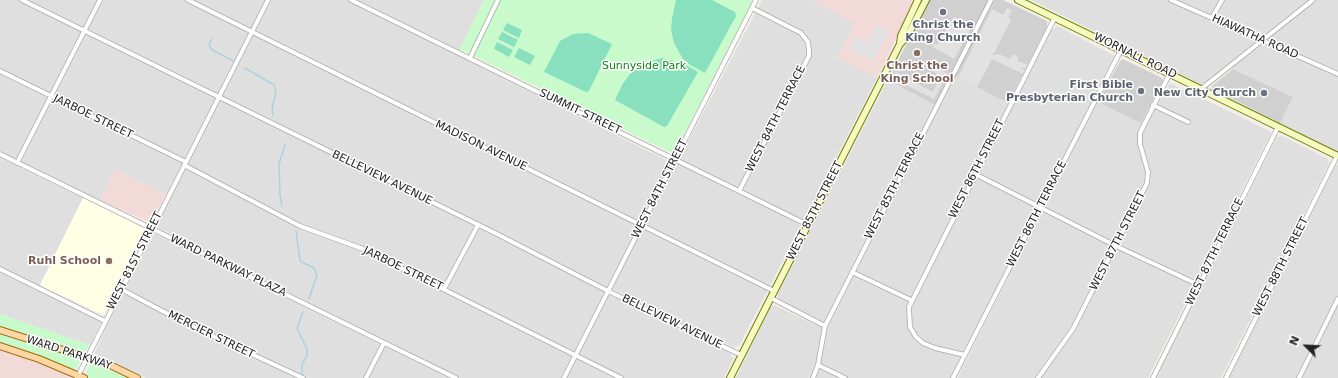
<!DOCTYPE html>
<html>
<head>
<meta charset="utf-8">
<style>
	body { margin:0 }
	#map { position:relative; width:1338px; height:378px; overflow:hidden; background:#f2efe9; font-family:"DejaVu Sans",sans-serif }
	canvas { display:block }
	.north { position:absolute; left:1286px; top:326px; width:40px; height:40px; -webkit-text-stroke:3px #fff; paint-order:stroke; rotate:294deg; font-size:11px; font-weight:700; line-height:16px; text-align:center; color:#222 }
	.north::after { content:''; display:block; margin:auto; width:14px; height:18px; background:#222; clip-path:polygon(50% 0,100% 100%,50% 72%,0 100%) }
</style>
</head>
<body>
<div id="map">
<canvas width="1338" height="378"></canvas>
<div class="north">N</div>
</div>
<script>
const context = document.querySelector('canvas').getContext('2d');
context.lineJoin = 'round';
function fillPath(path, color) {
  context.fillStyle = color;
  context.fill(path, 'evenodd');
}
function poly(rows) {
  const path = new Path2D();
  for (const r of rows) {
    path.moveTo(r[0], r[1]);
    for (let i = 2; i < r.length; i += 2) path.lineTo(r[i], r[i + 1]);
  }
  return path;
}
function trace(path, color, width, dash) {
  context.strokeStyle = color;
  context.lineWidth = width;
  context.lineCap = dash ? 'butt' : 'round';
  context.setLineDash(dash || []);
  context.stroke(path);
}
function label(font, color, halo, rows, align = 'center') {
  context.font = font + ' "DejaVu Sans",sans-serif';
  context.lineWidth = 3;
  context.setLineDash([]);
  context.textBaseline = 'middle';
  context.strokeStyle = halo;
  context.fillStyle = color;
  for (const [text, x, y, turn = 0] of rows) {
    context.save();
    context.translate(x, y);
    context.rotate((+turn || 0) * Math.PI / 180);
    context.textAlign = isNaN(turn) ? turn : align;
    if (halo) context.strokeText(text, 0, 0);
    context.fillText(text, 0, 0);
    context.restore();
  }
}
fillPath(poly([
	[0,0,266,0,166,195,115,169,100,200,0,151],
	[271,0,484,0,457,55,676,165,762,0,811,0,855,23,838,58,877,78,739,346,733,347,608,287,561,378,461,378,157,227,157,224],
	[1031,0,1338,0,1338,151,1280,123,1293,97,1227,66,1204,84,1199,83],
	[1057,26,1115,56,1092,99,1146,125,1170,83,1270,131,1271,133,1148,378,957,378,1009,276,1004,274,950,378,736,378,770,308,774,305,818,326,827,327,822,321,781,301,777,296,779,291,888,80,939,106,955,76,1013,105,1051,30],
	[1282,136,1328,159,1329,164,1221,378,1155,378,1277,137],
	[0,157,83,198,38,290,100,321,101,323,90,345,0,314],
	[1336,165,1338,165,1338,378,1229,378],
	[154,234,156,234,450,378,146,378,98,357,95,355,95,352,107,325],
	[609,295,730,353,733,359,724,378,566,378]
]), '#e0dfdf');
fillPath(poly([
	[811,0,915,0,877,78,838,58,855,23],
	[115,169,166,195,151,223,100,200],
	[0,349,67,374,71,378,0,378]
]), '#f2dad9');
fillPath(poly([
	[83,198,147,230,104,315,40,285]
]), '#ffffe5');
fillPath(poly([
	[929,0,1003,0,1047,21,1047,27,1008,103,955,76,939,107,888,80],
	[1123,59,1162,78,1163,81,1141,123,1098,102,1120,61],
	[1233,69,1293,97,1280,123,1212,89,1212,86]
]), '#d0d0d0');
fillPath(poly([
	[484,0,753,0,674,154,460,49],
	[0,314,90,345,85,352,83,353,0,327],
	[0,334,76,357,80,361,77,368,71,369,0,342],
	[93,363,115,371,131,378,90,378,86,373,89,366]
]), '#c8facc');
fillPath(poly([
	[676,0,712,0,735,12,736,16,705,73,690,65,683,59,674,43,671,30,672,19],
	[507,23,522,30,519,38,503,30],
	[502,32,518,40,514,47,498,39],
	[588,33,612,44,589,91,586,92,544,72,560,41,573,34],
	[497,42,513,50,509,57,494,49],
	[519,48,535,56,530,65,514,57],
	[662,58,686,65,698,72,667,126,664,127,615,100,622,85,630,74,641,64]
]), '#88e0be');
fillPath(poly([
	[1007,8,1012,10,1008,17,1011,20,994,53,991,53,994,55,999,54,1010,59,1013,54,1017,56,1018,61,1028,65,1027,67,1020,68,1025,70,1023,74,992,59,977,87,958,77,992,9,1003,15],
	[954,17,972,26,954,59,931,46,933,43,937,45],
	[876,25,888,31,874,61,849,48,855,36,868,42],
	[935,67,947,73,934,99,892,78,896,72,933,92,940,77,933,71]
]), '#e2e2e2');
trace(poly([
	[212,38,209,45,211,49,233,61],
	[245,68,274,85,276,93,272,108,273,115],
	[282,206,280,195,279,164,285,145],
	[296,231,300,261,314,268,317,275,309,299],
	[302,374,302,364,307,356,307,349,297,328,303,312]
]), '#aad3df', 1.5);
const minor = poly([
	[22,0,495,233,608,291,741,355],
	[188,0,774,291],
	[351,0,808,225],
	[1171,0,1338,74],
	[1212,18,1222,0],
	[470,58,498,0],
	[0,71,186,162],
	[1201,89,1313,0],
	[1153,105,1188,122],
	[0,154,456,378],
	[17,163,100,0],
	[184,165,300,226,363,249,621,378],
	[975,174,1116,246,1199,285],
	[739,191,809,56,809,51,808,42,801,33,752,8],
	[0,269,105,321],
	[852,272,911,300],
	[121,289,183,322,303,378],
	[444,289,478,225],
	[771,298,825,326],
	[965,355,935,348,923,343,916,337,910,327,909,307,1055,17],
	[818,365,845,378],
	[77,378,268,0],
	[366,378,384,343],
	[564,378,756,0],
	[813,378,818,365,825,326,991,0],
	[953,378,1121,50],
	[1038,378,1073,329,1147,183,1148,172,1140,144,1140,133,1170,73],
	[1153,378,1278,127],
	[1226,378,1337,156],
	[1299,378,1338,299]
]);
const secondary = poly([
	[1018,0,1338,156],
	[900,44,907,37,926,0],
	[730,378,900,44,901,36,918,0]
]);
const primary = poly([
	[0,330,108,364,137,378],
	[0,346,39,359,84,378]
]);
trace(minor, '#a9a9a9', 5.5);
trace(secondary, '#707d05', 8);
trace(primary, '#a06b00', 8);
trace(minor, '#fff', 4);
trace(secondary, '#f7fabf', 6);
trace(primary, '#fcd6a4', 6);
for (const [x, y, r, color] of [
	[943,12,4,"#6b7280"],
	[917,53,4,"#8d6e63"],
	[1141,91,4,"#6b7280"],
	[1264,93,4,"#6b7280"],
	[109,261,4,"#8d6e63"]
]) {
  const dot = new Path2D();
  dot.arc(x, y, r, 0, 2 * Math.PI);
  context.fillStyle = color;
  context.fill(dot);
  trace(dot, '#fff', 1.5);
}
label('bold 11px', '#5b616d', '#fff', [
	["Christ the",943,25,"center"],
	["King Church",943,38,"center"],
	["First Bible",1133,85],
	["Presbyterian Church",1133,98],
	["New City Church",1256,93]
], 'right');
label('11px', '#222', '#fff', [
	["HIAWATHA ROAD",1255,37,24],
	["WORNALL ROAD",1135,56,26],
	["SUMMIT STREET",580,112,26],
	["JARBOE STREET",93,117,26],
	["WEST 84TH TERRACE",776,119,-63],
	["MADISON AVENUE",481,146,26],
	["WEST 86TH STREET",977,169,-63],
	["BELLEVIEW AVENUE",382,178,26],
	["WEST 85TH TERRACE",895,186,-63],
	["WEST 84TH STREET",660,189,-63],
	["WEST 85TH STREET",815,211,-63],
	["WEST 86TH TERRACE",1037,214,-63],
	["WEST 87TH STREET",1118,241,-63],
	["WEST 87TH TERRACE",1215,252,-64],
	["WEST 81ST STREET",135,261,-63],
	["WARD PARKWAY PLAZA",228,266,26],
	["WEST 88TH STREET",1281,267,-63],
	["JARBOE STREET",403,269,26],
	["BELLEVIEW AVENUE",672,322,26],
	["MERCIER STREET",211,335,26],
	["WARD PARKWAY",69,353,18]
]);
label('11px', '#0c8416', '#fff', [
	["Sunnyside Park",644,66]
]);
label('bold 11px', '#785e54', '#fff', [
	["Christ the",917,66],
	["King School",917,79],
	["Ruhl School",101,261,"right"]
]);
</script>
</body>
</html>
